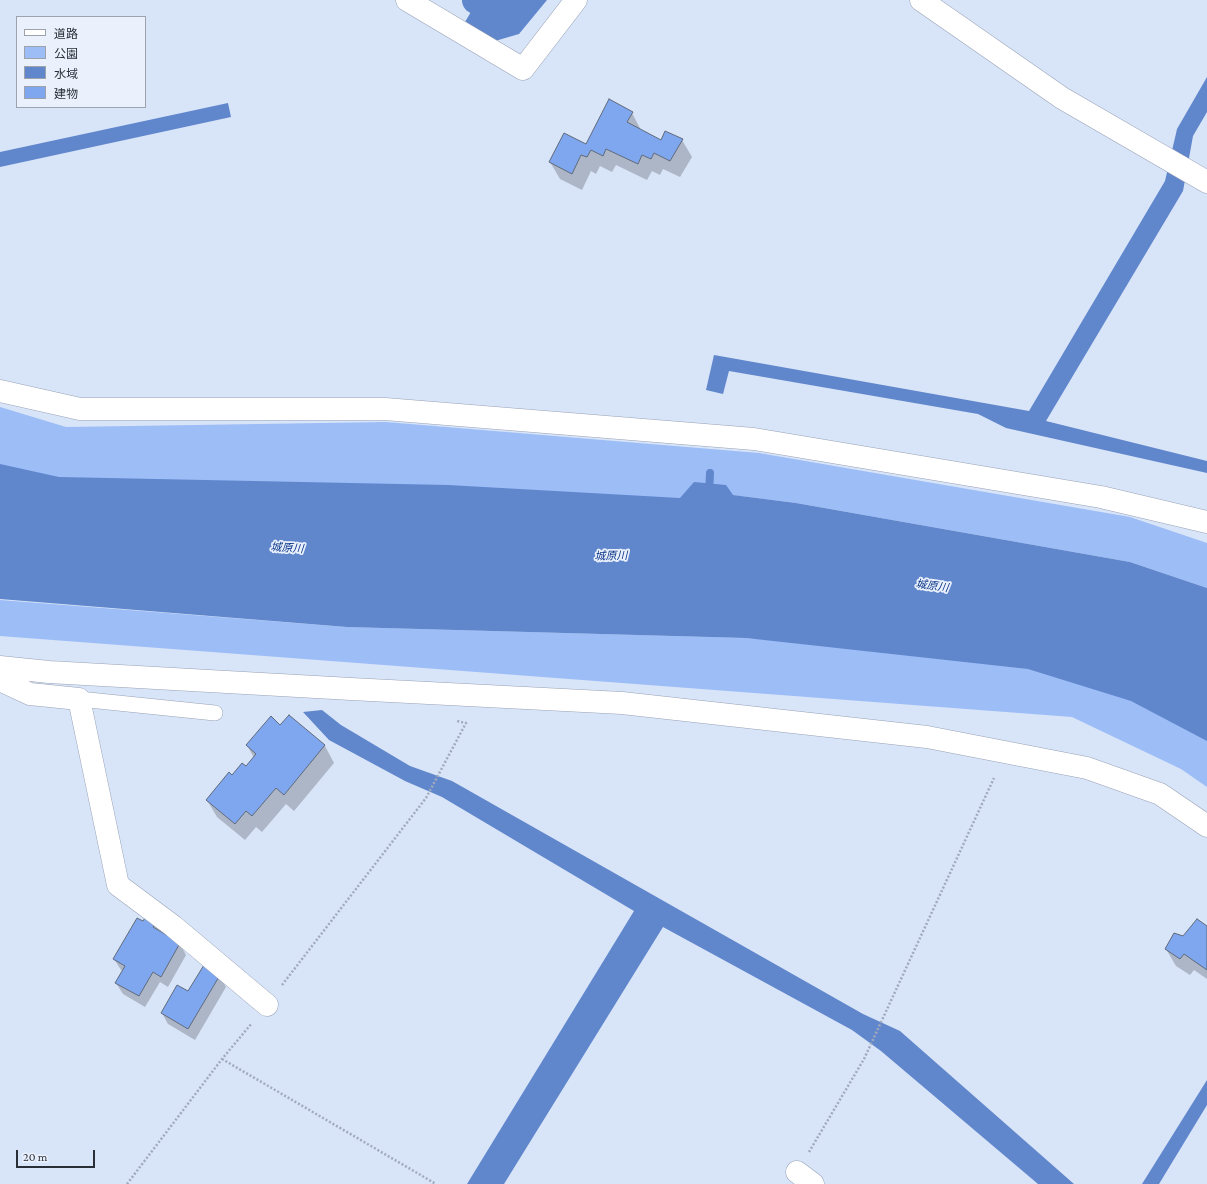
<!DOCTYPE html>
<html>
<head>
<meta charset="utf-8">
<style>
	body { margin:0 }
	#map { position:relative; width:1207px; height:1184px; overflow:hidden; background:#d8e4f8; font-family:"Crimson Pro","Noto Sans JP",serif }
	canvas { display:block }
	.legend { position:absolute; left:16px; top:16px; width:130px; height:92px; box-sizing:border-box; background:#eaf1fd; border:1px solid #9da3ad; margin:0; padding:5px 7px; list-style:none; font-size:12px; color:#2a2e36 }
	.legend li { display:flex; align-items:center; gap:8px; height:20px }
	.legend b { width:20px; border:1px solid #9da3ad }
	.scale { position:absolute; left:16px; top:1150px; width:79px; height:18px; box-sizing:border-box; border:2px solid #2a2e36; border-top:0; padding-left:5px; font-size:12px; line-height:14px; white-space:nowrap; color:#2a2e36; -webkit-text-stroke:3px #eaf1fd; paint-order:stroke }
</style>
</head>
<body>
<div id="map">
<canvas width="1207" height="1184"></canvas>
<ul class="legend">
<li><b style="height:5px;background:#fff"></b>道路</li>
<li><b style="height:11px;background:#9dbdf7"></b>公園</li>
<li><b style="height:11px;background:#6086cc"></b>水域</li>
<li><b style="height:11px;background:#7fa7ef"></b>建物</li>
</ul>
<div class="scale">20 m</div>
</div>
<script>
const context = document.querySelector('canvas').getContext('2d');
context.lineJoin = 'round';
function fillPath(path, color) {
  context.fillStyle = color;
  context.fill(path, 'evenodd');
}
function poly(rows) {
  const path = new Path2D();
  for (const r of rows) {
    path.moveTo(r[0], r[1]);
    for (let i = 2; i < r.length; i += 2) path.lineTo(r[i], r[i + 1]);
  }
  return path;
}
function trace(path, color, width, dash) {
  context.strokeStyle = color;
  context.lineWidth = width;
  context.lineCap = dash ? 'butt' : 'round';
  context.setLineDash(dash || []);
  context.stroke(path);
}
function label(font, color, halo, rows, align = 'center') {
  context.font = font + ' "Crimson Pro","Noto Sans JP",serif';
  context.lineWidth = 3.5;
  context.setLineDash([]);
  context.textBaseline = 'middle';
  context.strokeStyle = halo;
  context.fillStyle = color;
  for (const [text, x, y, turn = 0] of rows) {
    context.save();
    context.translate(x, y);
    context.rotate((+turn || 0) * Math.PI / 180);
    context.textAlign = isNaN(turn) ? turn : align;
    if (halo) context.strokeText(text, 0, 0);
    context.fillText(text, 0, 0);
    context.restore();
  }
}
fillPath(poly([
	[0,407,66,427,386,422,759,453,1130,517,1207,543,1207,588,1130,562,796,503,732,495,680,498,0,492],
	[0,600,347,627,746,638,1036,659,1207,715,1207,787,1181,769,1072,717,0,636]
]), '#9dbdf7');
fillPath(poly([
	[478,0,547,0,519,34,495,41,465,22],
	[1207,77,1207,112,1193,136,1183,191,1046,421,1207,461,1207,473,1006,428,978,414,729,371,723,394,706,390,714,355,1029,411,1165,181,1177,129],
	[228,103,231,117,0,167,0,152],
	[0,464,59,477,448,485,680,498,694,482,726,485,733,495,796,503,1130,562,1207,588,1207,741,1131,701,1028,669,746,638,347,627,0,599],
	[322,710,341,725,410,766,452,781,863,1014,900,1031,1074,1184,1038,1184,881,1051,852,1030,663,927,504,1184,467,1184,634,911,442,797,405,781,329,740,303,712],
	[1207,1080,1207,1105,1159,1184,1142,1184]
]), '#6086cc');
fillPath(poly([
	[632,113,641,130,661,141,682,140,692,157,680,177,663,169,660,175,652,171,647,180,616,165,612,172,600,166,596,174,591,171,582,190,560,179,550,162,587,145],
	[289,716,325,746,334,763,294,811,286,804,262,832,256,827,245,840,217,817,207,800,233,776,246,768,254,758,247,745,280,726],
	[156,922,162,934,180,944,186,955,168,987,160,982,145,1007,123,994,116,983,123,971,121,970,114,959,143,923],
	[1207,927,1207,979,1194,970,1190,975,1176,966,1166,949,1183,938],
	[220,976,226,987,195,1040,168,1024,162,1013,189,993]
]), '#0003');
trace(poly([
	[709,494,710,473]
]), '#6086cc', 8);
trace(poly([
	[476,0,501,15,514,0]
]), '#6086cc', 28);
const building = poly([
	[609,99,633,112,627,122,661,140,665,131,683,139,670,161,654,153,651,159,642,155,638,164,606,149,603,156,591,150,587,157,581,155,572,174,549,162,564,133,586,144,609,99],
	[289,715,325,745,284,795,276,788,252,816,246,811,235,824,206,800,229,772,232,775,242,763,246,766,256,754,246,745,271,716,280,725,289,715],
	[146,916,156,922,153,927,180,943,161,977,153,972,139,996,115,983,125,966,113,959,137,918,143,921,146,916],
	[1197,919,1207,926,1207,970,1184,954,1180,959,1165,949,1174,933,1183,936,1197,919],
	[204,965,220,975,188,1029,161,1013,177,985,188,991,204,965]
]);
fillPath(building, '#7fa7ef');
trace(building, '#5f697a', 1);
const service = poly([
	[79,699,215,713]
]);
const minor = poly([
	[407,0,523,69,576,0],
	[0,391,80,409,385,409,754,439,1101,497,1207,522],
	[0,667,49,672,351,689,622,703,927,737,1087,768,1160,794,1207,826],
	[0,680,30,694,79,699,118,885,173,926,267,1005],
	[797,1172,813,1184]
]);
const tertiary = poly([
	[921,0,1062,98,1207,182]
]);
trace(service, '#98a2b5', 16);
trace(minor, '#98a2b5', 23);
trace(tertiary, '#98a2b5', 23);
trace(poly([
	[282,985,426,798,466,723,457,721],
	[222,1059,436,1184],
	[809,1152,864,1059,994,778],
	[127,1184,222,1059,252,1023]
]), '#a1aabb', 2.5, [2, 2]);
trace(service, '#fff', 15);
trace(minor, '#fff', 22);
trace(tertiary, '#fff', 22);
label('italic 11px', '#0c3789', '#eaf1fd', [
	["城原川",287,548,4],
	["城原川",611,556,-1],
	["城原川",932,586,8]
]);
</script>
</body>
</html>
